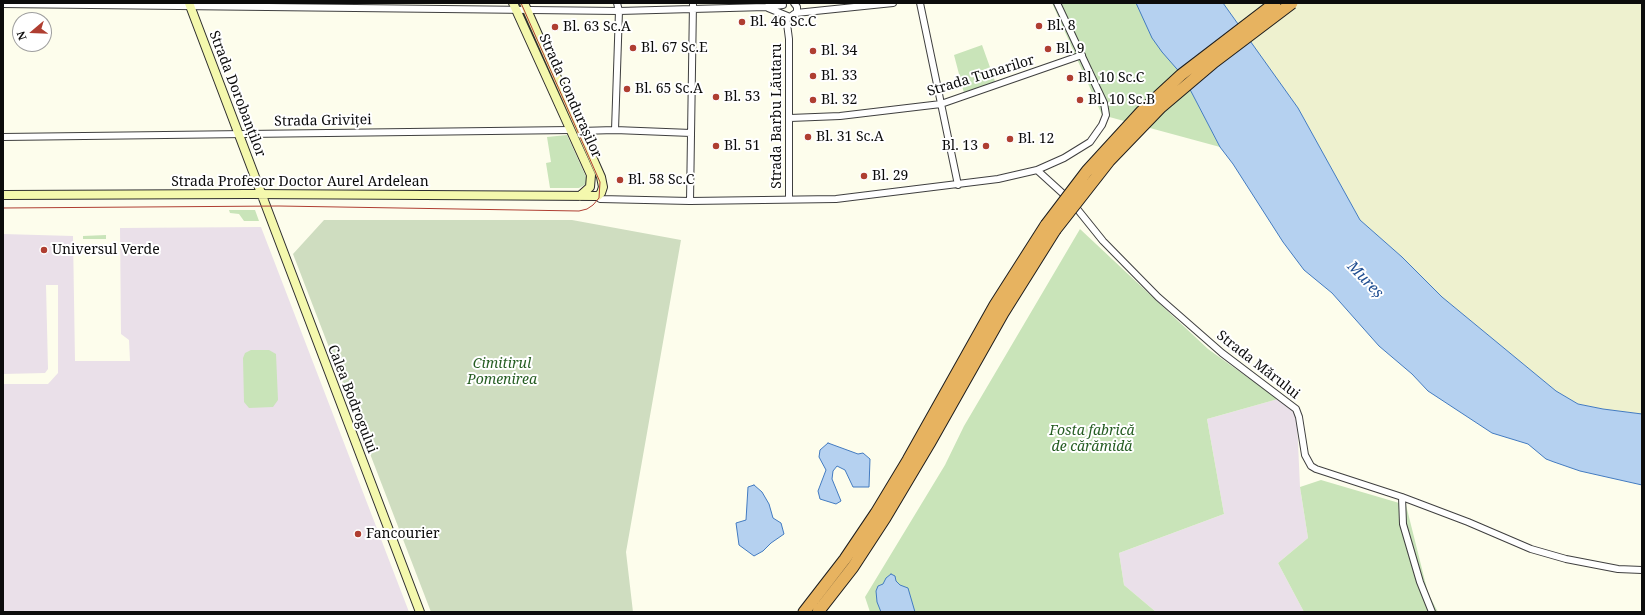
<!DOCTYPE html>
<html>
<head>
<meta charset="utf-8">
<style>
	body { margin:0 }
	#map { position:relative; width:1645px; height:615px; overflow:hidden; background:#fdfdec; font-family:"Noto Serif",serif }
	canvas { display:block }
	.frame { position:absolute; inset:0; border:4px solid #0c0c0c; pointer-events:none }
	.north { position:absolute; left:12px; top:12px; width:40px; height:40px; box-sizing:border-box; background:#fff; border:1px solid #9e9e9e; border-radius:50%; rotate:251deg; font-size:11px; font-weight:700; line-height:16px; text-align:center; color:#0c0c0c }
	.north::after { content:''; display:block; margin:auto; width:14px; height:18px; background:#af3e31; clip-path:polygon(50% 0,100% 100%,50% 72%,0 100%) }
</style>
</head>
<body>
<div id="map">
<canvas width="1645" height="615"></canvas>
<div class="frame"></div>
<div class="north">N</div>
</div>
<script>
const context = document.querySelector('canvas').getContext('2d');
context.lineJoin = 'round';
function fillPath(path, color) {
  context.fillStyle = color;
  context.fill(path, 'evenodd');
}
function poly(rows) {
  const path = new Path2D();
  for (const r of rows) {
    path.moveTo(r[0], r[1]);
    for (let i = 2; i < r.length; i += 2) path.lineTo(r[i], r[i + 1]);
  }
  return path;
}
function trace(path, color, width, dash) {
  context.strokeStyle = color;
  context.lineWidth = width;
  context.lineCap = dash ? 'butt' : 'round';
  context.setLineDash(dash || []);
  context.stroke(path);
}
function label(font, color, halo, rows, align = 'center') {
  context.font = font + ' "Noto Serif",serif';
  context.lineWidth = 4;
  context.setLineDash([]);
  context.textBaseline = 'middle';
  context.strokeStyle = halo;
  context.fillStyle = color;
  for (const [text, x, y, turn = 0] of rows) {
    context.save();
    context.translate(x, y);
    context.rotate((+turn || 0) * Math.PI / 180);
    context.textAlign = isNaN(turn) ? turn : align;
    if (halo) context.strokeText(text, 0, 0);
    context.fillText(text, 0, 0);
    context.restore();
  }
}
fillPath(poly([
	[261,227,409,612,3,612,3,384,48,384,58,373,58,285,46,285,48,369,45,373,3,374,3,234,73,236,75,361,130,361,129,340,121,334,120,228],
	[1278,399,1293,410,1297,420,1300,487,1308,538,1278,563,1304,612,1156,612,1124,585,1119,553,1224,514,1207,419]
]), '#eae0e9');
fillPath(poly([
	[1223,3,1642,3,1642,414,1603,409,1578,404,1556,391,1442,297,1402,257,1360,220,1298,108]
]), '#eef1cf');
fillPath(poly([
	[1052,3,1136,3,1183,76,1220,147,1102,115],
	[982,45,996,84,964,93,954,55],
	[567,135,587,179,586,184,579,188,550,188,546,163,551,162,547,137],
	[229,210,255,210,259,221,244,221,239,214,230,213],
	[1080,229,1208,349,1278,399,1207,419,1224,514,1119,553,1124,585,1156,612,870,612,865,597,945,465,964,426],
	[106,235,106,239,83,239,83,236],
	[251,350,269,350,276,354,278,400,273,407,249,408,244,402,243,358,245,353],
	[1321,480,1406,505,1428,593,1438,612,1304,612,1278,563,1308,538,1300,487]
]), '#c9e4b9');
fillPath(poly([
	[324,220,572,220,681,240,626,552,633,612,431,612,293,254]
]), '#cfddc0');
const water = poly([
	[1136,3,1223,3,1298,108,1360,220,1402,257,1442,297,1556,391,1578,404,1603,409,1642,414,1642,485,1580,471,1554,462,1546,459,1528,444,1492,433,1428,391,1412,374,1379,346,1332,293,1304,270,1283,242,1233,164,1220,147,1183,76,1162,52,1152,38,1136,3],
	[828,443,858,454,863,453,870,459,869,487,853,487,845,470,837,466,833,471,832,479,841,501,836,504,820,499,818,491,826,470,819,457,820,450,828,443],
	[754,485,762,492,769,504,773,518,781,523,784,534,771,543,763,551,754,556,739,545,736,523,746,520,748,487,754,485],
	[891,574,895,576,896,581,900,585,908,588,915,612,881,612,877,602,876,591,878,586,883,584,886,578,891,574]
]);
fillPath(water, '#b5d1f0');
trace(water, '#437bc0', 1);
const minor = poly([
	[920,3,958,185],
	[3,4,619,11,766,7,783,5],
	[768,8,790,17,797,12,797,7,794,3],
	[796,13,893,3],
	[786,16,789,39,789,199],
	[790,118,840,116,941,104,1082,55],
	[615,130,619,11,617,3],
	[580,131,615,130,691,133],
	[3,137,571,130],
	[1037,170,1070,200,1103,241,1158,297,1222,353,1296,409,1299,417,1305,455,1311,466,1316,469,1402,497,1468,522,1531,549,1566,559,1618,569,1642,570],
	[597,196,600,199,690,201,836,199,998,179,1037,170,1064,158,1090,142,1102,125,1106,115,1104,103,1057,3],
	[690,201,693,3],
	[1402,497,1403,524,1420,582,1432,612]
]);
const secondary = poly([
	[189,3,420,612],
	[513,3,591,175,590,187,580,196],
	[3,195,250,194,598,196,601,193,603,187,601,177,524,3]
]);
const motorway = poly([
	[804,612,845,559,876,513,908,460,995,305,1046,225],
	[818,612,853,567,885,518,929,444,1003,313,1055,230]
]);
trace(minor, '#3f3f3f', 8);
trace(secondary, '#2e2e2e', 10);
trace(motorway, '#1d1d1d', 13);
trace(minor, '#fff', 6);
trace(secondary, '#f4f8ad', 8);
trace(motorway, '#e7b360', 11);
trace(poly([
	[3,208,279,206,579,211,587,209,593,205,599,198,600,182,521,3]
]), '#af3e31', 1);
const motorwayBridge = poly([
	[1046,225,1087,171,1142,111,1181,75,1275,3],
	[1055,230,1109,161,1161,107,1214,62,1292,3]
]);
trace(motorwayBridge, '#1d1d1d', 13, []);
trace(motorwayBridge, '#e7b360', 11);
for (const [x, y, r, color] of [
	[742,22,4,"#af3e31"],
	[1039,26,4,"#af3e31"],
	[555,27,4,"#af3e31"],
	[633,48,4,"#af3e31"],
	[1048,49,4,"#af3e31"],
	[813,51,4,"#af3e31"],
	[813,76,4,"#af3e31"],
	[1070,78,4,"#af3e31"],
	[627,89,4,"#af3e31"],
	[716,97,4,"#af3e31"],
	[813,100,4,"#af3e31"],
	[1080,100,4,"#af3e31"],
	[808,137,4,"#af3e31"],
	[1010,139,4,"#af3e31"],
	[716,146,4,"#af3e31"],
	[986,146,4,"#af3e31"],
	[864,176,4,"#af3e31"],
	[620,180,4,"#af3e31"],
	[44,250,4,"#af3e31"],
	[358,534,4,"#af3e31"]
]) {
  const dot = new Path2D();
  dot.arc(x, y, r, 0, 2 * Math.PI);
  context.fillStyle = color;
  context.fill(dot);
  trace(dot, '#fff', 1.5);
}
label('14px', '#0c0c0c', '#fff', [
	["Bl. 46 Sc.C",750,22],
	["Bl. 8",1047,26],
	["Bl. 63 Sc.A",563,27],
	["Bl. 67 Sc.E",641,48],
	["Bl. 9",1056,49],
	["Bl. 34",821,51],
	["Bl. 33",821,76],
	["Bl. 10 Sc.C",1078,78],
	["Bl. 65 Sc.A",635,89],
	["Bl. 53",724,97],
	["Bl. 32",821,100],
	["Bl. 10 Sc.B",1088,100],
	["Bl. 31 Sc.A",816,137],
	["Bl. 12",1018,139],
	["Bl. 51",724,146],
	["Bl. 13",978,146,"right"],
	["Bl. 29",872,176],
	["Bl. 58 Sc.C",628,180],
	["Universul Verde",52,250],
	["Fancourier",366,534]
], 'left');
label('14px', '#0c0c0c', '#fff', [
	["Strada Tunarilor",981,76,-17],
	["Strada Dorobanților",237,94,69],
	["Strada Condurașilor",570,96,66],
	["Strada Barbu Lăutaru",777,116,-90],
	["Strada Griviței",323,121,-1],
	["Strada Profesor Doctor Aurel Ardelean",300,182],
	["Strada Mărului",1258,365,38],
	["Calea Bodrogului",352,399,69]
]);
label('italic 14px', '#255d22', '#fff', [
	["Cimitirul",502,364],
	["Pomenirea",502,380],
	["Fosta fabrică",1092,431],
	["de cărămidă",1092,447]
]);
label('italic 15px', '#214f92', '#fff', [
	["Mureș",1365,280,46]
]);
</script>
</body>
</html>
